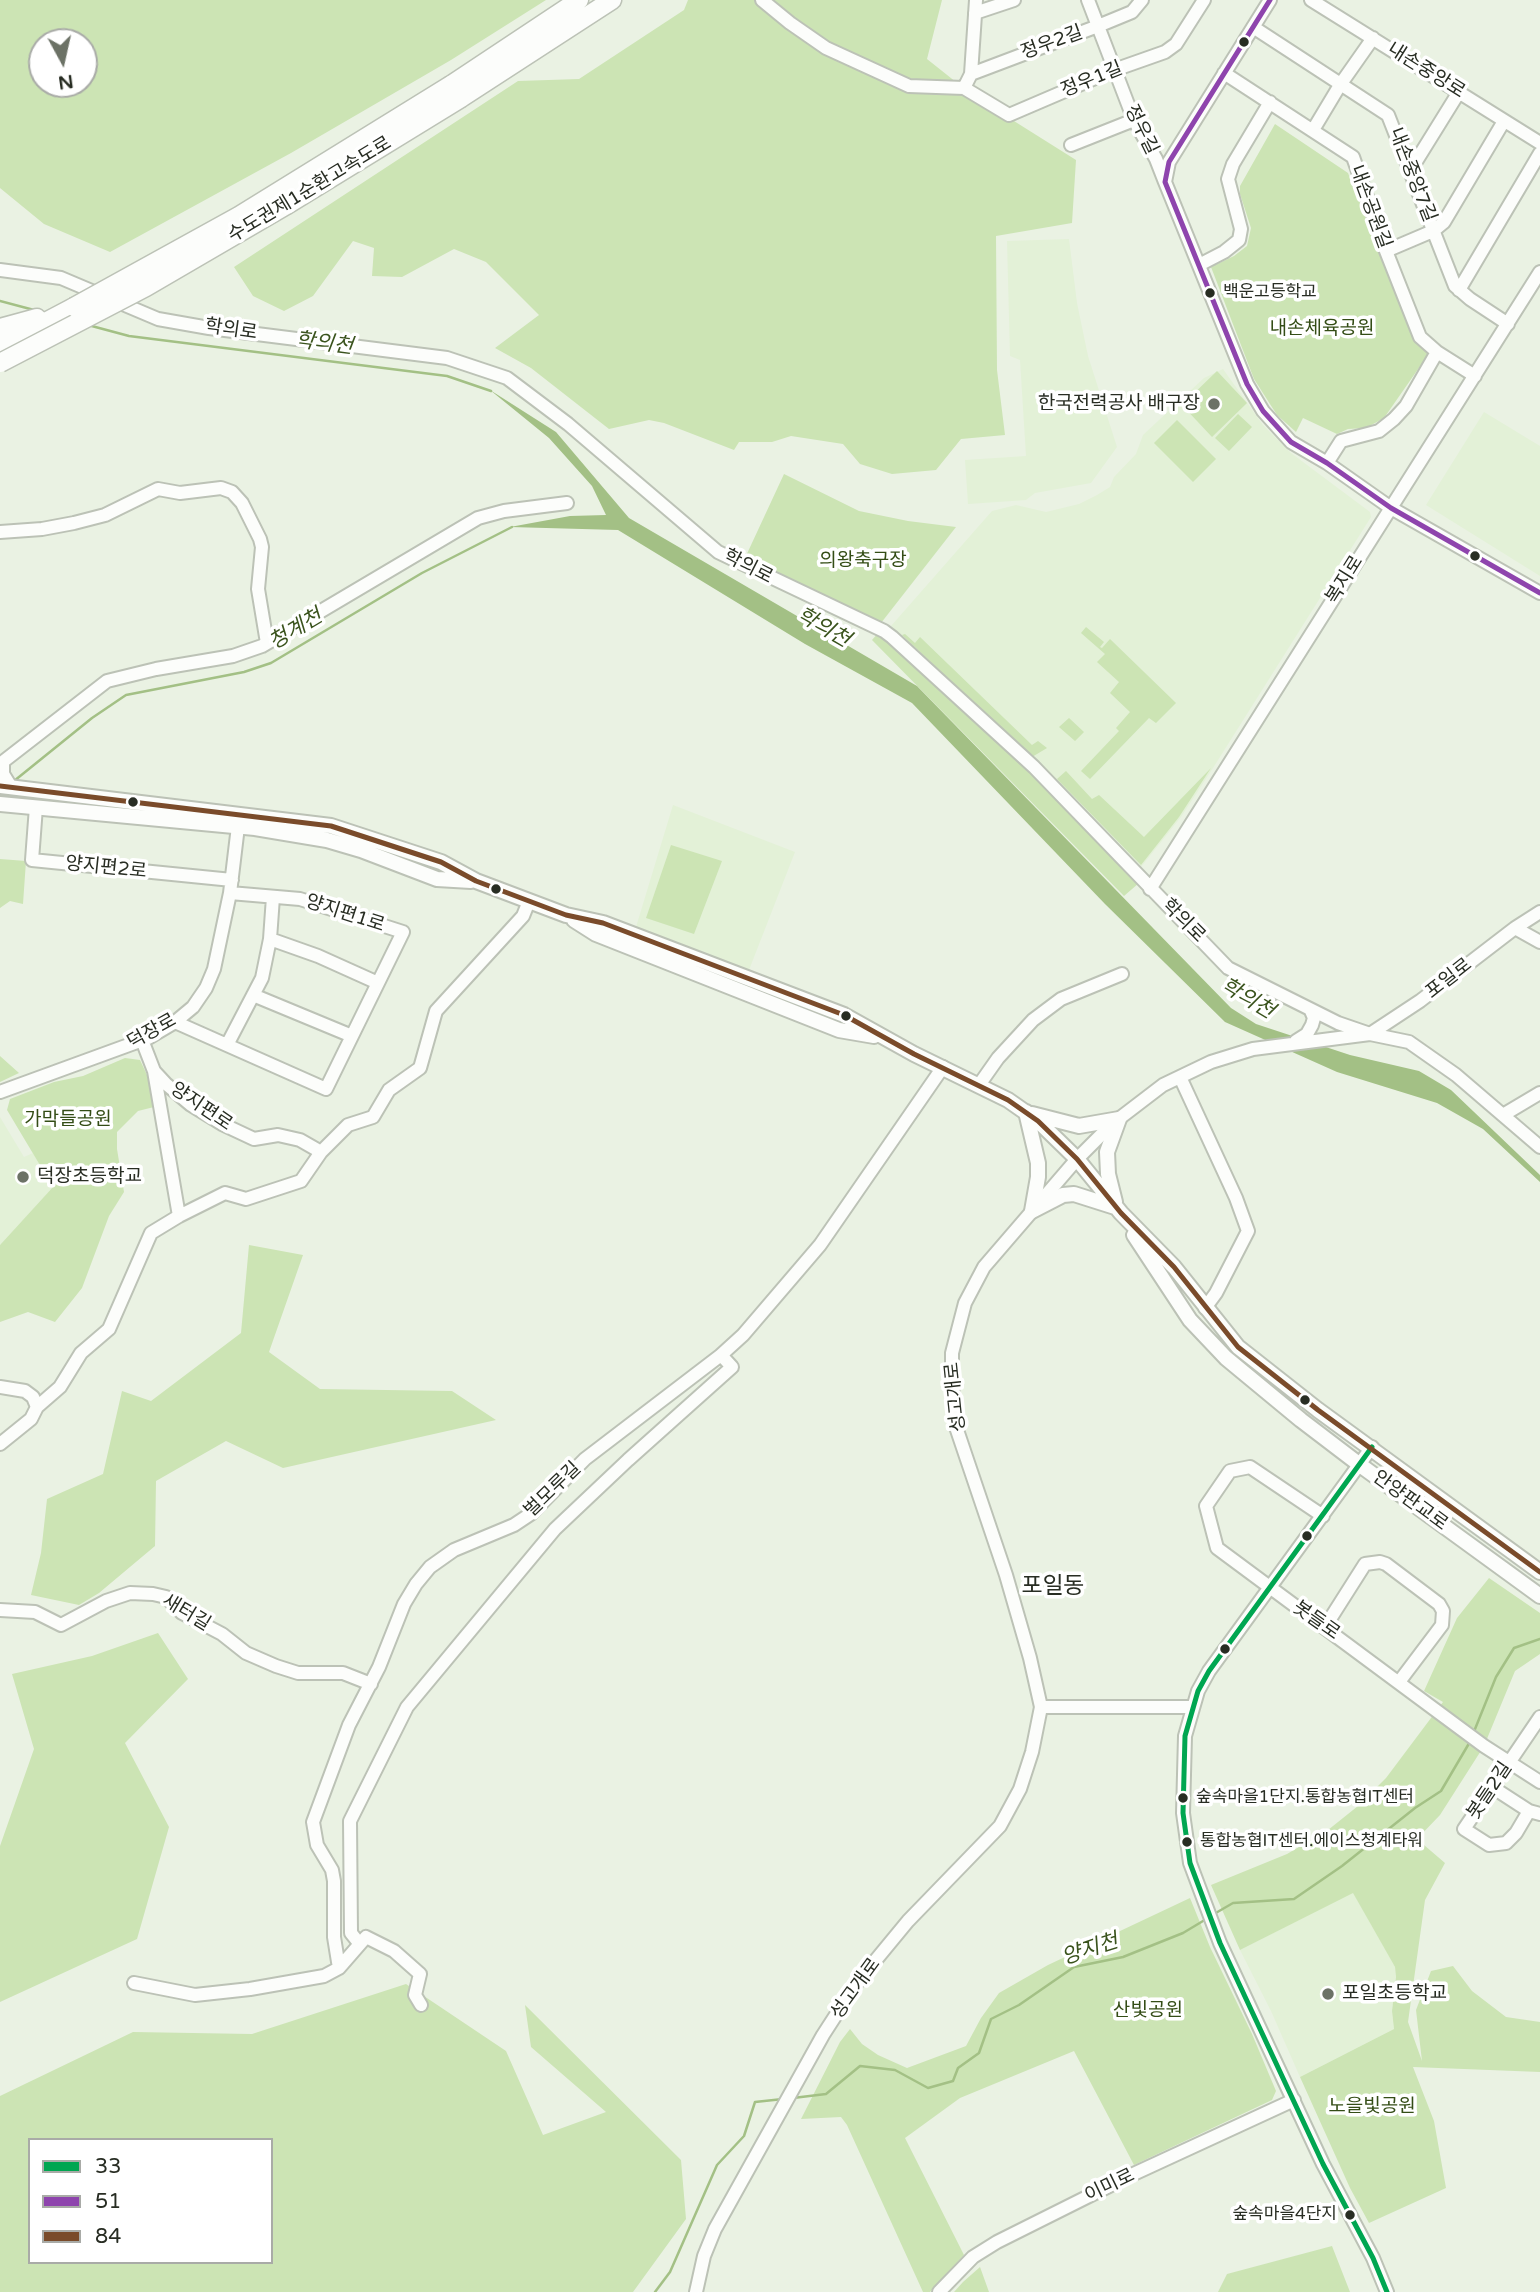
<!DOCTYPE html>
<html>
<head>
<meta charset="utf-8">
<style>
	body { margin:0 }
	#map { position:relative; width:1540px; height:2292px; overflow:hidden; background:#eaf2e3; font-family:"Varela Round",sans-serif }
	canvas { display:block }
	.legend { position:absolute; left:28px; top:2138px; width:245px; height:126px; box-sizing:border-box; background:#fff; border:2px solid #a9aba7; margin:0; padding:9px 12px; list-style:none; font-size:21px; color:#282d23 }
	.legend li { display:flex; align-items:center; gap:14px; height:35px }
	.legend b { width:35px; border:2px solid #a9aba7 }
	.north { position:absolute; left:28px; top:28px; width:70px; height:70px; box-sizing:border-box; background:#fff; border:2px solid #a9aba7; border-radius:50%; rotate:172deg; font-size:19px; font-weight:700; line-height:28px; text-align:center; color:#282d23 }
	.north::after { content:''; display:block; margin:auto; width:24px; height:32px; background:#6c7266; clip-path:polygon(50% 0,100% 100%,50% 72%,0 100%) }
</style>
</head>
<body>
<div id="map">
<canvas width="1540" height="2292"></canvas>
<ul class="legend">
<li><b style="height:9px;background:#00a651"></b>33</li>
<li><b style="height:9px;background:#8e44ad"></b>51</li>
<li><b style="height:9px;background:#7a4b2a"></b>84</li>
</ul>
<div class="north">N</div>
</div>
<script>
const context = document.querySelector('canvas').getContext('2d');
context.lineJoin = 'round';
function fillPath(path, color) {
  context.fillStyle = color;
  context.fill(path, 'evenodd');
}
function poly(rows) {
  const path = new Path2D();
  for (const r of rows) {
    path.moveTo(r[0], r[1]);
    for (let i = 2; i < r.length; i += 2) path.lineTo(r[i], r[i + 1]);
  }
  return path;
}
function trace(path, color, width, dash) {
  context.strokeStyle = color;
  context.lineWidth = width;
  context.lineCap = dash ? 'butt' : 'round';
  context.setLineDash(dash || []);
  context.stroke(path);
}
function label(font, color, halo, rows, align = 'center') {
  context.font = font + ' "Varela Round","Noto Sans KR",sans-serif';
  context.lineWidth = 7;
  context.setLineDash([]);
  context.textBaseline = 'middle';
  context.strokeStyle = halo;
  context.fillStyle = color;
  for (const [text, x, y, turn = 0] of rows) {
    context.save();
    context.translate(x, y);
    context.rotate((+turn || 0) * Math.PI / 180);
    context.textAlign = isNaN(turn) ? turn : align;
    if (halo) context.strokeText(text, 0, 0);
    context.fillText(text, 0, 0);
    context.restore();
  }
}
fillPath(poly([
	[1069,239,1077,303,1088,356,1117,447,1091,483,1035,493,1026,500,968,504,965,460,1026,456,1020,360,1010,356,1007,241],
	[1223,369,1263,425,1291,453,1370,512,1371,517,1213,768,1181,817,1141,867,1047,771,891,626,992,511,1016,505,1046,512,1079,504,1097,495,1110,487,1114,477,1136,454,1143,435,1204,378],
	[1484,412,1540,446,1540,576,1426,505],
	[673,805,795,852,749,970,636,927],
	[0,1117,24,1157,33,1153,53,1187,0,1245],
	[1353,1892,1395,1967,1396,1977,1392,2011,1394,2029,1300,2077,1271,2011,1240,1950]
]), '#e3f1d7');
fillPath(poly([
	[0,0,546,0,451,60,291,153,110,252,44,224,0,188],
	[42,42,84,42,84,84,42,84],
	[688,0,942,0,927,59,971,94,1076,160,1072,223,996,236,997,370,1005,435,961,439,936,470,892,474,860,464,843,444,791,436,772,442,739,442,734,450,664,423,649,420,609,429,531,368,495,348,539,315,486,262,454,249,402,277,372,276,374,248,353,241,313,296,284,311,253,296,234,267,518,81,579,79,684,10],
	[1275,124,1348,173,1413,336,1430,352,1384,418,1366,428,1348,429,1337,434,1303,418,1296,432,1277,415,1254,379,1211,267,1234,256,1247,246,1251,228,1240,194,1240,186],
	[1217,371,1247,403,1212,437,1182,405],
	[1238,414,1252,427,1229,451,1215,438],
	[1177,420,1216,459,1193,482,1154,443],
	[784,474,859,511,908,521,956,527,881,623,745,558],
	[1086,627,1104,642,1100,647,1102,648,1110,639,1176,703,1156,723,1149,718,1090,779,1081,771,1119,731,1116,728,1130,712,1110,693,1119,682,1097,662,1105,654,1081,633],
	[879,632,1031,770,1139,883,1124,896,872,640],
	[905,634,915,643,920,637,1032,745,1038,741,1047,748,1032,757,902,635],
	[1069,718,1084,732,1075,741,1059,727],
	[1211,768,1179,817,1141,865,1057,779,1066,771,1092,799,1099,795,1144,837],
	[671,845,722,861,694,934,646,918],
	[0,859,26,861,23,904,10,901,0,908],
	[0,1056,19,1073,0,1082],
	[125,1058,140,1060,148,1077,154,1107,138,1111,117,1132,117,1149,124,1192,109,1216,82,1288,55,1322,28,1312,0,1322,0,1245,53,1187,7,1110,10,1099,54,1082,83,1076],
	[249,1245,303,1255,269,1352,320,1389,452,1391,496,1420,283,1468,226,1441,156,1481,155,1546,99,1593,79,1605,31,1595,41,1553,47,1499,103,1474,122,1391,151,1401,241,1333],
	[1489,1578,1540,1613,1540,1654,1515,1671,1484,1746,1440,1815,1417,1839,1445,1863,1425,1900,1408,2022,1422,2061,1416,2010,1431,1971,1453,1966,1472,1991,1506,2017,1540,2022,1540,2072,1413,2067,1434,2121,1446,2188,1369,2223,1350,2188,1300,2077,1394,2029,1392,2011,1396,1977,1395,1967,1353,1893,1240,1950,1211,1885,1287,1854,1328,1830,1358,1806,1386,1778,1443,1702,1424,1691,1457,1618],
	[158,1633,188,1679,125,1743,169,1827,137,1939,0,2002,0,1846,34,1749,12,1674,92,1656],
	[1190,1898,1210,1947,1252,2034,1276,2091,1272,2100,1134,2165,1074,2051,960,2098,905,2138,964,2255,930,2292,923,2292,847,2125,841,2117,801,2119,840,2042,850,2029,862,2044,878,2055,907,2068,966,2046,981,2018,999,1993,1048,1965],
	[406,1984,506,2051,543,2135,606,2112,531,2047,525,2005,681,2160,686,2219,633,2292,0,2292,0,2096,133,2032,252,2034],
	[30,2140,271,2140,271,2262,30,2262],
	[1332,2246,1350,2292,1218,2292,1227,2274],
	[980,2267,989,2292,954,2292,963,2282]
]), '#cce4b4');
fillPath(poly([
	[490,390,556,432,629,518,917,686,1231,1008,1256,1024,1350,1055,1419,1071,1451,1090,1540,1175,1540,1182,1483,1129,1437,1103,1337,1072,1225,1022,1105,904,912,703,805,644,618,530,510,527,570,516,606,515,592,486,549,438]
]), '#a3c085');
trace(poly([
	[0,301,34,310],
	[88,325,129,336,447,376,491,391],
	[14,781,92,718,126,695,244,672,271,663,422,573,512,527],
	[1473,1734,1496,1677,1514,1648,1540,1639],
	[1214,1914,1233,1903,1294,1899,1342,1866,1415,1808,1441,1791,1471,1740],
	[793,2098,826,2094,860,2066,895,2070,928,2088,953,2081,958,2068,979,2053,991,2019,1019,2005,1074,1967,1123,1957,1183,1933,1208,1918],
	[655,2292,670,2272,717,2165,744,2136,755,2102,783,2099]
]), '#a3c085', 2.5);
const minor = poly([
	[762,0,790,23,826,48,909,86,964,88],
	[1088,0,1134,120,1156,159,1165,182],
	[1270,0,1169,162,1165,182,1247,384,1263,411,1291,442,1327,463,1391,508,1540,593],
	[1311,0,1540,143],
	[975,13,1014,0],
	[1253,27,1388,115,1455,286,1470,299,1508,324],
	[1224,73,1353,157,1386,251,1420,337,1437,352,1475,376],
	[971,74,976,0],
	[964,88,1009,115,1114,70,1165,52,1176,44,1204,0],
	[964,88,971,74,1098,26,1132,12,1142,0],
	[1313,130,1340,85,1373,38],
	[1071,145,1134,120],
	[1410,171,1459,92],
	[1386,251,1433,231,1444,222,1504,121],
	[1199,265,1224,252,1239,240,1241,229,1228,179,1233,164,1270,102],
	[0,270,61,278,158,319,209,328,447,358,507,378,568,424,718,552,884,631,892,637,1034,767,1228,968,1338,1023,1370,1034,1409,1042,1456,1075,1540,1147],
	[1459,290,1540,153],
	[1327,463,1341,441,1379,431,1394,419,1406,406,1437,352],
	[0,532,42,529,74,523,105,515,158,489,180,493,221,488,232,492,242,503,260,539,262,547,258,589,267,643],
	[3,763,3,774,11,787],
	[0,764,107,681,156,669,233,656,262,646,478,518,504,511,567,503],
	[36,807,32,860,232,880],
	[1150,889,1540,272],
	[1515,928,1540,942],
	[270,939,318,956,378,983],
	[253,995,352,1036],
	[175,1022,326,1089,403,932,300,899,230,893],
	[142,1040,154,1071,166,1084,191,1105,222,1124,254,1139,278,1135,300,1140,321,1152,348,1125,373,1117,389,1090,420,1068,436,1011,523,916,529,901],
	[1296,1041,1307,1034,1312,1025,1314,1018,1311,1011],
	[227,1045,262,978,270,939,273,897],
	[1180,1077,1236,1198,1248,1231,1216,1293,1205,1308],
	[979,1085,998,1058,1033,1020,1061,999,1122,974],
	[0,1092,148,1038,175,1022,193,1007,206,988,214,969,230,893,239,818],
	[1503,1115,1540,1093],
	[179,1216,225,1193,246,1199,301,1181,321,1152],
	[0,1387,25,1391,33,1397,37,1407,31,1419,0,1444],
	[37,1407,60,1387,81,1353,109,1329,151,1233,179,1216,154,1071],
	[1372,1447,1209,1671,1198,1691,1185,1736,1183,1813,1190,1863,1220,1943,1323,2164,1373,2258,1387,2292],
	[1323,1516,1250,1467,1230,1471,1206,1506,1217,1548,1484,1746,1540,1782],
	[0,1610,35,1612,61,1625,106,1601,130,1593,153,1594,166,1597,182,1613,222,1634,246,1653,276,1666,298,1673,343,1673,371,1684],
	[1325,1627,1365,1564,1380,1562,1386,1564,1439,1604,1443,1611,1442,1625,1399,1682],
	[1041,1707,1193,1707],
	[1492,1787,1529,1811,1540,1814],
	[1529,1811,1516,1833,1506,1843,1489,1845,1464,1829,1540,1717],
	[359,1943,351,1933,350,1821,407,1707,555,1529,628,1460,732,1367,721,1355],
	[339,1968,334,1937,334,1881,332,1870,317,1845,313,1822,349,1725,379,1667,404,1604,416,1584,430,1567,454,1550,514,1525,532,1513,585,1459,721,1355,743,1335,820,1245,943,1067],
	[134,1983,195,1995,250,1989,324,1976,339,1968,366,1937,394,1951,420,1974,415,1995,421,2005],
	[696,2292,704,2256,715,2229,823,2035,856,1984,908,1921,1000,1826,1020,1789,1032,1752,1041,1707,1030,1658,1006,1575,956,1427,952,1386,952,1353,965,1303,984,1267,1077,1159,1112,1124,1163,1085,1211,1062,1253,1049,1370,1034,1420,1001,1515,928,1540,912],
	[939,2292,973,2257,997,2242,1127,2177,1294,2100]
]);
const major = poly([
	[0,786,331,826,441,862,476,881,566,915,603,923,844,1015,914,1054,1008,1100,1038,1121,1077,1159,1121,1213,1174,1267,1238,1347,1318,1410,1540,1572],
	[0,804,255,828,327,840,361,850,437,879,471,881],
	[574,920,596,934,839,1030,874,1036],
	[1026,1112,1038,1163,1038,1177,1032,1211],
	[1032,1114,1079,1126,1119,1119],
	[1115,1202,1108,1174,1107,1152,1119,1119],
	[1032,1211,1063,1195,1074,1194,1115,1207],
	[1134,1235,1190,1320,1226,1358,1301,1420,1360,1465,1540,1596]
]);
const highway = poly([
	[451,85,579,0],
	[461,98,612,0],
	[0,328,37,318],
	[0,346,74,307]
]);
trace(minor, '#bcc2b6', 16);
trace(major, '#bcc2b6', 18);
trace(highway, '#bcc2b6', 21);
trace(minor, '#fcfdfb', 12);
trace(major, '#fcfdfb', 14);
trace(highway, '#fcfdfb', 18);
const highwayBridge = poly([
	[74,307,239,216,451,85],
	[0,363,146,287,285,206,461,98]
]);
trace(highwayBridge, '#bcc2b6', 21, []);
trace(highwayBridge, '#fcfdfb', 18);
trace(poly([
	[1372,1447,1209,1671,1198,1691,1185,1736,1183,1813,1190,1863,1220,1943,1323,2164,1373,2258,1387,2292]
]), '#00a651', 5);
trace(poly([
	[1270,0,1169,162,1165,182,1247,384,1263,411,1291,442,1327,463,1391,508,1540,593]
]), '#8e44ad', 5);
trace(poly([
	[0,786,331,826,441,862,476,881,566,915,603,923,844,1015,914,1054,1008,1100,1038,1121,1077,1159,1121,1213,1174,1267,1238,1347,1318,1410,1540,1572]
]), '#7a4b2a', 5);
for (const [x, y, r, color] of [
	[1244,42,6,"#282d23"],
	[1210,293,6,"#282d23"],
	[1214,404,7,"#6c7266"],
	[1475,556,6,"#282d23"],
	[133,802,6,"#282d23"],
	[496,889,6,"#282d23"],
	[846,1016,6,"#282d23"],
	[23,1177,7,"#6c7266"],
	[1305,1400,6,"#282d23"],
	[1307,1536,6,"#282d23"],
	[1225,1649,6,"#282d23"],
	[1183,1798,6,"#282d23"],
	[1187,1842,6,"#282d23"],
	[1328,1994,7,"#6c7266"],
	[1350,2215,6,"#282d23"]
]) {
  const dot = new Path2D();
  dot.arc(x, y, r, 0, 2 * Math.PI);
  context.fillStyle = color;
  context.fill(dot);
  trace(dot, '#fff', 2.5);
}
label('17px', '#282d23', '#fff', [
	["백운고등학교",1223,293],
	["숲속마을1단지.통합농협IT센터",1196,1798],
	["통합농협IT센터.에이스청계타워",1200,1842],
	["숲속마을4단지",1337,2215,"right"]
], 'left');
label('19px', '#282d23', '#fff', [
	["정우2길",1052,43,-20],
	["내손중앙로",1426,71,32],
	["정우1길",1092,80,-22],
	["정우길",1141,130,64],
	["내손중앙7길",1412,175,69],
	["수도권제1순환고속도로",310,190,-31],
	["내손공원길",1370,207,70],
	["학의로",231,330,8],
	["학의로",748,567,27],
	["복지로",1345,580,-58],
	["양지편2로",106,868,6],
	["양지편1로",345,914,18],
	["학의로",1183,921,45],
	["포일로",1449,979,-38],
	["덕장로",152,1032,-29],
	["양지편로",201,1107,34],
	["성고개로",956,1397,-96],
	["벌모루길",553,1490,-44],
	["안양판교로",1410,1501,36],
	["새터길",186,1613,31],
	["봇들로",1316,1621,35],
	["봇들2길",1490,1791,-56],
	["성고개로",856,1989,-54],
	["이미로",1110,2186,-26]
]);
label('19px', '#344d16', '#fff', [
	["내손체육공원",1322,329],
	["의왕축구장",863,561],
	["가막들공원",68,1120],
	["산빛공원",1148,2011],
	["노을빛공원",1372,2107]
]);
label('19px', '#282d23', '#fff', [
	["한국전력공사 배구장",1200,404,"right"],
	["덕장초등학교",37,1177],
	["포일초등학교",1342,1994]
], 'left');
label('italic 21px', '#3a531d', '#fff', [
	["학의천",324,344,7],
	["학의천",823,628,30],
	["청계천",296,630,-31],
	["학의천",1247,999,31],
	["양지천",1090,1950,-18]
]);
label('23px', '#282d23', '#fff', [
	["포일동",1053,1587]
]);
</script>
</body>
</html>
